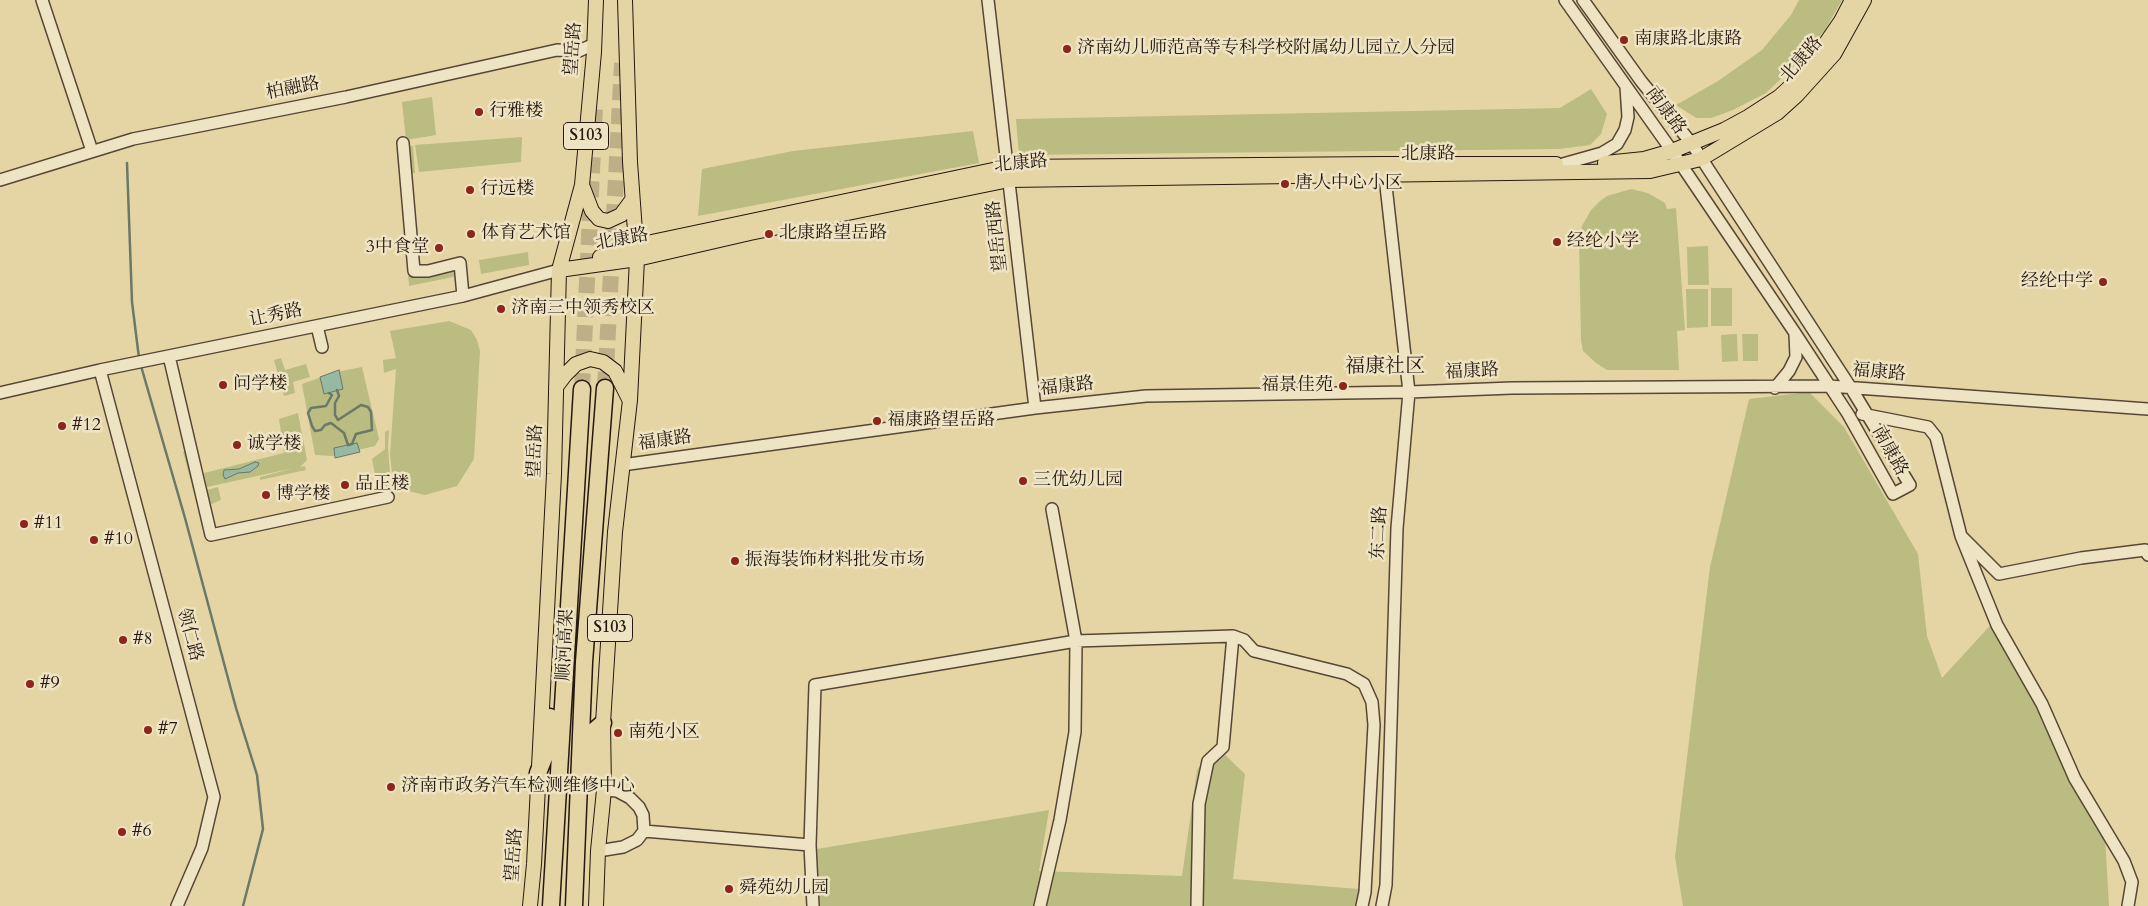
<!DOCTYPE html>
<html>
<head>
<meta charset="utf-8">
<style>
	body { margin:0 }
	canvas { display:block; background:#e5d5a4 }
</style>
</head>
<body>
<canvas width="2148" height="906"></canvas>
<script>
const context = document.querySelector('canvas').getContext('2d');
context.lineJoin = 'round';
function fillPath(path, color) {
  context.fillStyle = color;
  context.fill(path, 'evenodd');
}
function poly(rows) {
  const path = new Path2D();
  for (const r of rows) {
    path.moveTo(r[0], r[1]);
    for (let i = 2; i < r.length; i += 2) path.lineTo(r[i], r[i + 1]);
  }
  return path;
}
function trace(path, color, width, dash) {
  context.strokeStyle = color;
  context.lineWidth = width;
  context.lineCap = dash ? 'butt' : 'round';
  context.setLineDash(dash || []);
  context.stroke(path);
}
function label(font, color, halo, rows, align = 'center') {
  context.font = font + ' Cardo,"Noto Serif SC",serif';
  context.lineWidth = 5;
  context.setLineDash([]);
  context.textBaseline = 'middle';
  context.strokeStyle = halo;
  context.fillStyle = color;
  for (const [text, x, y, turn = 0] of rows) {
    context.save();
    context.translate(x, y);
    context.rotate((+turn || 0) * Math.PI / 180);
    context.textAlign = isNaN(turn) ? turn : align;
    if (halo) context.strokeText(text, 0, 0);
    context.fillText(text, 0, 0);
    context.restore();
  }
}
fillPath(poly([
	[1799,0,1842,0,1825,30,1799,62,1766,93,1733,110,1711,118,1696,118,1676,105,1718,81,1762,50,1791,15],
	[1591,89,1607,114,1601,134,1590,145,1559,149,1019,155,1016,119,1560,108],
	[432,97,436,135,406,140,402,102],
	[973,131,979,163,698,216,702,169,793,151],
	[522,137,521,162,419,172,415,145],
	[406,146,413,146,415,173,408,174],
	[1631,189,1648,193,1665,203,1667,209,1676,208,1685,330,1677,331,1679,370,1607,370,1596,363,1583,351,1581,340,1579,238,1582,226,1591,210,1600,201,1607,196],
	[1708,246,1709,285,1688,285,1687,247],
	[528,252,529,265,481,274,479,260],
	[458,268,458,276,409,286,408,273],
	[1711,288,1732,288,1732,326,1711,326],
	[1686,289,1708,289,1708,327,1687,328],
	[449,321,471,330,477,340,480,351,474,459,457,486,425,495,404,490,392,473,390,454,396,369,384,373,383,360,396,358,390,331],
	[1737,334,1738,361,1722,362,1721,335],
	[1742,334,1758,334,1758,361,1743,361],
	[281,358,285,370,306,364,310,377,293,382,295,393,284,396,274,360],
	[362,367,379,439,375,446,332,456,315,455,302,384,336,372],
	[1809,392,1844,427,1918,554,1927,636,1942,678,1996,619,2104,819,2109,906,1683,906,1675,857,1710,567,1749,399],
	[298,413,307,460,300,467,305,466,306,470,260,480,260,477,294,468,207,487,204,473,284,453,279,419],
	[389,430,388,447,390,474,395,487,378,490,372,459,385,449,385,432],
	[189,450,210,537,206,538,183,452],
	[218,487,221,500,207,506,203,491],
	[1216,746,1245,774,1233,879,1359,889,1357,906,819,906,817,849,1049,810,1039,871,1182,876,1197,770]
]), '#babc82');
const water = poly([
	[339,370,343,389,324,394,320,377,339,370],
	[357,443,360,452,335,458,334,448,357,443],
	[255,462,259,463,258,466,250,472,238,473,225,479,223,475,224,470,239,469,255,462]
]);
fillPath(water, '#97b9a2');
trace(water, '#6a7968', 1);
trace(poly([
	[127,163,132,302,139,358],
	[141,366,185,518,236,708,257,775,263,829,243,906],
	[329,393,332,395,326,406,311,408,308,413,312,426,315,431,321,430,325,425,331,423,344,433,348,445,352,444,356,434,372,430,371,412,368,407,361,405,338,420,335,415,335,403,339,396,337,390]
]), '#6a7968', 2.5);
trace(poly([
	[605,388,622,63],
	[582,389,595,107]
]), '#bfaf86', 16, [16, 8]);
const minor = poly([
	[42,0,92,151],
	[988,0,1035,408],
	[1565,0,1672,151,1795,333,1848,414,1893,494,1910,485,1851,388,1692,144,1641,81,1583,0],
	[403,143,414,271,428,271,460,263,463,296],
	[1563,164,1602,153,1617,144,1625,130,1628,117,1626,87],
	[0,180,133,139,346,97,557,50,579,51,594,44],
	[317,326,322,347],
	[169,356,211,535,388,497],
	[100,370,214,797,202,848,177,906],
	[1775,388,1789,371,1796,357,1795,334],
	[0,393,100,370,463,296,559,270],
	[1862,414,1928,427,1936,437,1961,536,1999,574,2081,558,2145,550,2148,555],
	[622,465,1035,408,1146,396,1409,392,1512,388,1829,386,2148,409],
	[1052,509,1076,641,1233,636,1223,747,1208,761,1199,804,1197,906],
	[1961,536,1997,625,2042,704,2075,779,2124,861,2132,882,2128,906],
	[1233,636,1244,640,1254,651,1347,674,1364,684,1372,702,1374,725,1365,892,1362,906],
	[644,831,810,845,815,685,1076,641,1075,732,1060,820,1040,906],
	[810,845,813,906],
	[598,851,623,847,637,840,644,831,643,815,639,807,630,798,617,791,604,790],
	[1382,906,1386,885,1397,528,1409,392,1384,168]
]);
const major = poly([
	[1605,163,1644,159,1672,151,1724,130,1748,117,1779,97,1806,72,1841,21,1852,0],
	[582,185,592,211,599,219,608,221,621,215,632,200],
	[600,257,642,244,1007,167,1384,164,1556,164],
	[559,270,637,259,750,233,1009,180,1650,171,1701,159,1777,113,1797,95,1834,54,1864,0],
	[556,387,565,375,576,364,590,359,603,362,615,371,629,399],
	[530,906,534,864,554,474,559,270,582,185,594,52,596,0],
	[596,906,598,851,604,790,603,723,615,532,630,400,637,259,630,162,625,0]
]);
const highway = poly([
	[538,773,547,750,550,717],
	[590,781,595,730,603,723],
	[551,906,582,389],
	[574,906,584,662,605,388]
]);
trace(minor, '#564735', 14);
trace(major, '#261810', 16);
trace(highway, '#261810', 19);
trace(minor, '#eee4c4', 11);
trace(major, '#e5d5a4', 14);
trace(highway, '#e5d5a4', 16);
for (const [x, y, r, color] of [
	[1624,40,5,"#8f2418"],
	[1067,49,5,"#8f2418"],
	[479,112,5,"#8f2418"],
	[1285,184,5,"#8f2418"],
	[470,190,5,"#8f2418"],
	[471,234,5,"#8f2418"],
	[769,234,5,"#8f2418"],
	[1557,242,5,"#8f2418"],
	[439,248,5,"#8f2418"],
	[2103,282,5,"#8f2418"],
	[501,309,5,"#8f2418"],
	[223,385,5,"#8f2418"],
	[1343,386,5,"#8f2418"],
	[877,421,5,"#8f2418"],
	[62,426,5,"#8f2418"],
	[237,445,5,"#8f2418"],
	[1023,481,5,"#8f2418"],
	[345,485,5,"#8f2418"],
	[266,495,5,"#8f2418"],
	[24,524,5,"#8f2418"],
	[94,540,5,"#8f2418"],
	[735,561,5,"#8f2418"],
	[123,640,5,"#8f2418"],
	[30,684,5,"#8f2418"],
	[148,730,5,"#8f2418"],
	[618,733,5,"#8f2418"],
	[391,787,5,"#8f2418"],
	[122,832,5,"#8f2418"],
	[729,889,5,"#8f2418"]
]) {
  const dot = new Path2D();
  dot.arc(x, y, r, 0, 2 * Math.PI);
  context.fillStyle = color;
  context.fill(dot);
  trace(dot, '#eee4c4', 2);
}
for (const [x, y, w] of [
	[586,136,45],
	[610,628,45]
]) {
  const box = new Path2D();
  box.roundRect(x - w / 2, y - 13.5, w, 27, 4);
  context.fillStyle = '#eee4c4';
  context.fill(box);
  trace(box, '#261810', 1);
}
label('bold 16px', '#261810', null, [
	["S103",586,136],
	["S103",610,628]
]);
label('18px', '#261810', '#eee4c4', [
	["南康路北康路",1634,40],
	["济南幼儿师范高等专科学校附属幼儿园立人分园",1077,49],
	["行雅楼",489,112],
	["唐人中心小区",1295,184],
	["行远楼",480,190],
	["体育艺术馆",481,234],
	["北康路望岳路",779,234],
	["经纶小学",1567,242],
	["3中食堂",429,248,"right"],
	["经纶中学",2093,282,"right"],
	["济南三中领秀校区",511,309],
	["问学楼",233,385],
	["福景佳苑",1333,386,"right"],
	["福康路望岳路",887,421],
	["#12",72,426],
	["诚学楼",247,445],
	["三优幼儿园",1033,481],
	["品正楼",355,485],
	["博学楼",276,495],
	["#11",34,524],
	["#10",104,540],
	["振海装饰材料批发市场",745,561],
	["#8",133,640],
	["#9",40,684],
	["#7",158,730],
	["南苑小区",628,733],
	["济南市政务汽车检测维修中心",401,787],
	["#6",132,832],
	["舜苑幼儿园",739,889]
], 'left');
label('18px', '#261810', '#eee4c4', [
	["望岳路",574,49,-86],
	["北康路",1802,60,-49],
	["柏融路",293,89,-11],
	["南康路",1665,111,54],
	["北康路",1428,155],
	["北康路",1021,164,-5],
	["望岳西路",998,236,-96],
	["北康路",622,240,-10],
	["让秀路",276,316,-12],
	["福康路",1472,372,-3],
	["福康路",1879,373,5],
	["福康路",1067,387,-6],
	["福康路",665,441,-8],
	["望岳路",536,451,-88],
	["南康路",1889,451,61],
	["东二路",1380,533,-87],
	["领仁路",189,635,75],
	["顺河高架",566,645,-87],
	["望岳路",515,855,-86]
]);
label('20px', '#261810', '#eee4c4', [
	["福康社区",1385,367]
]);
</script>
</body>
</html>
